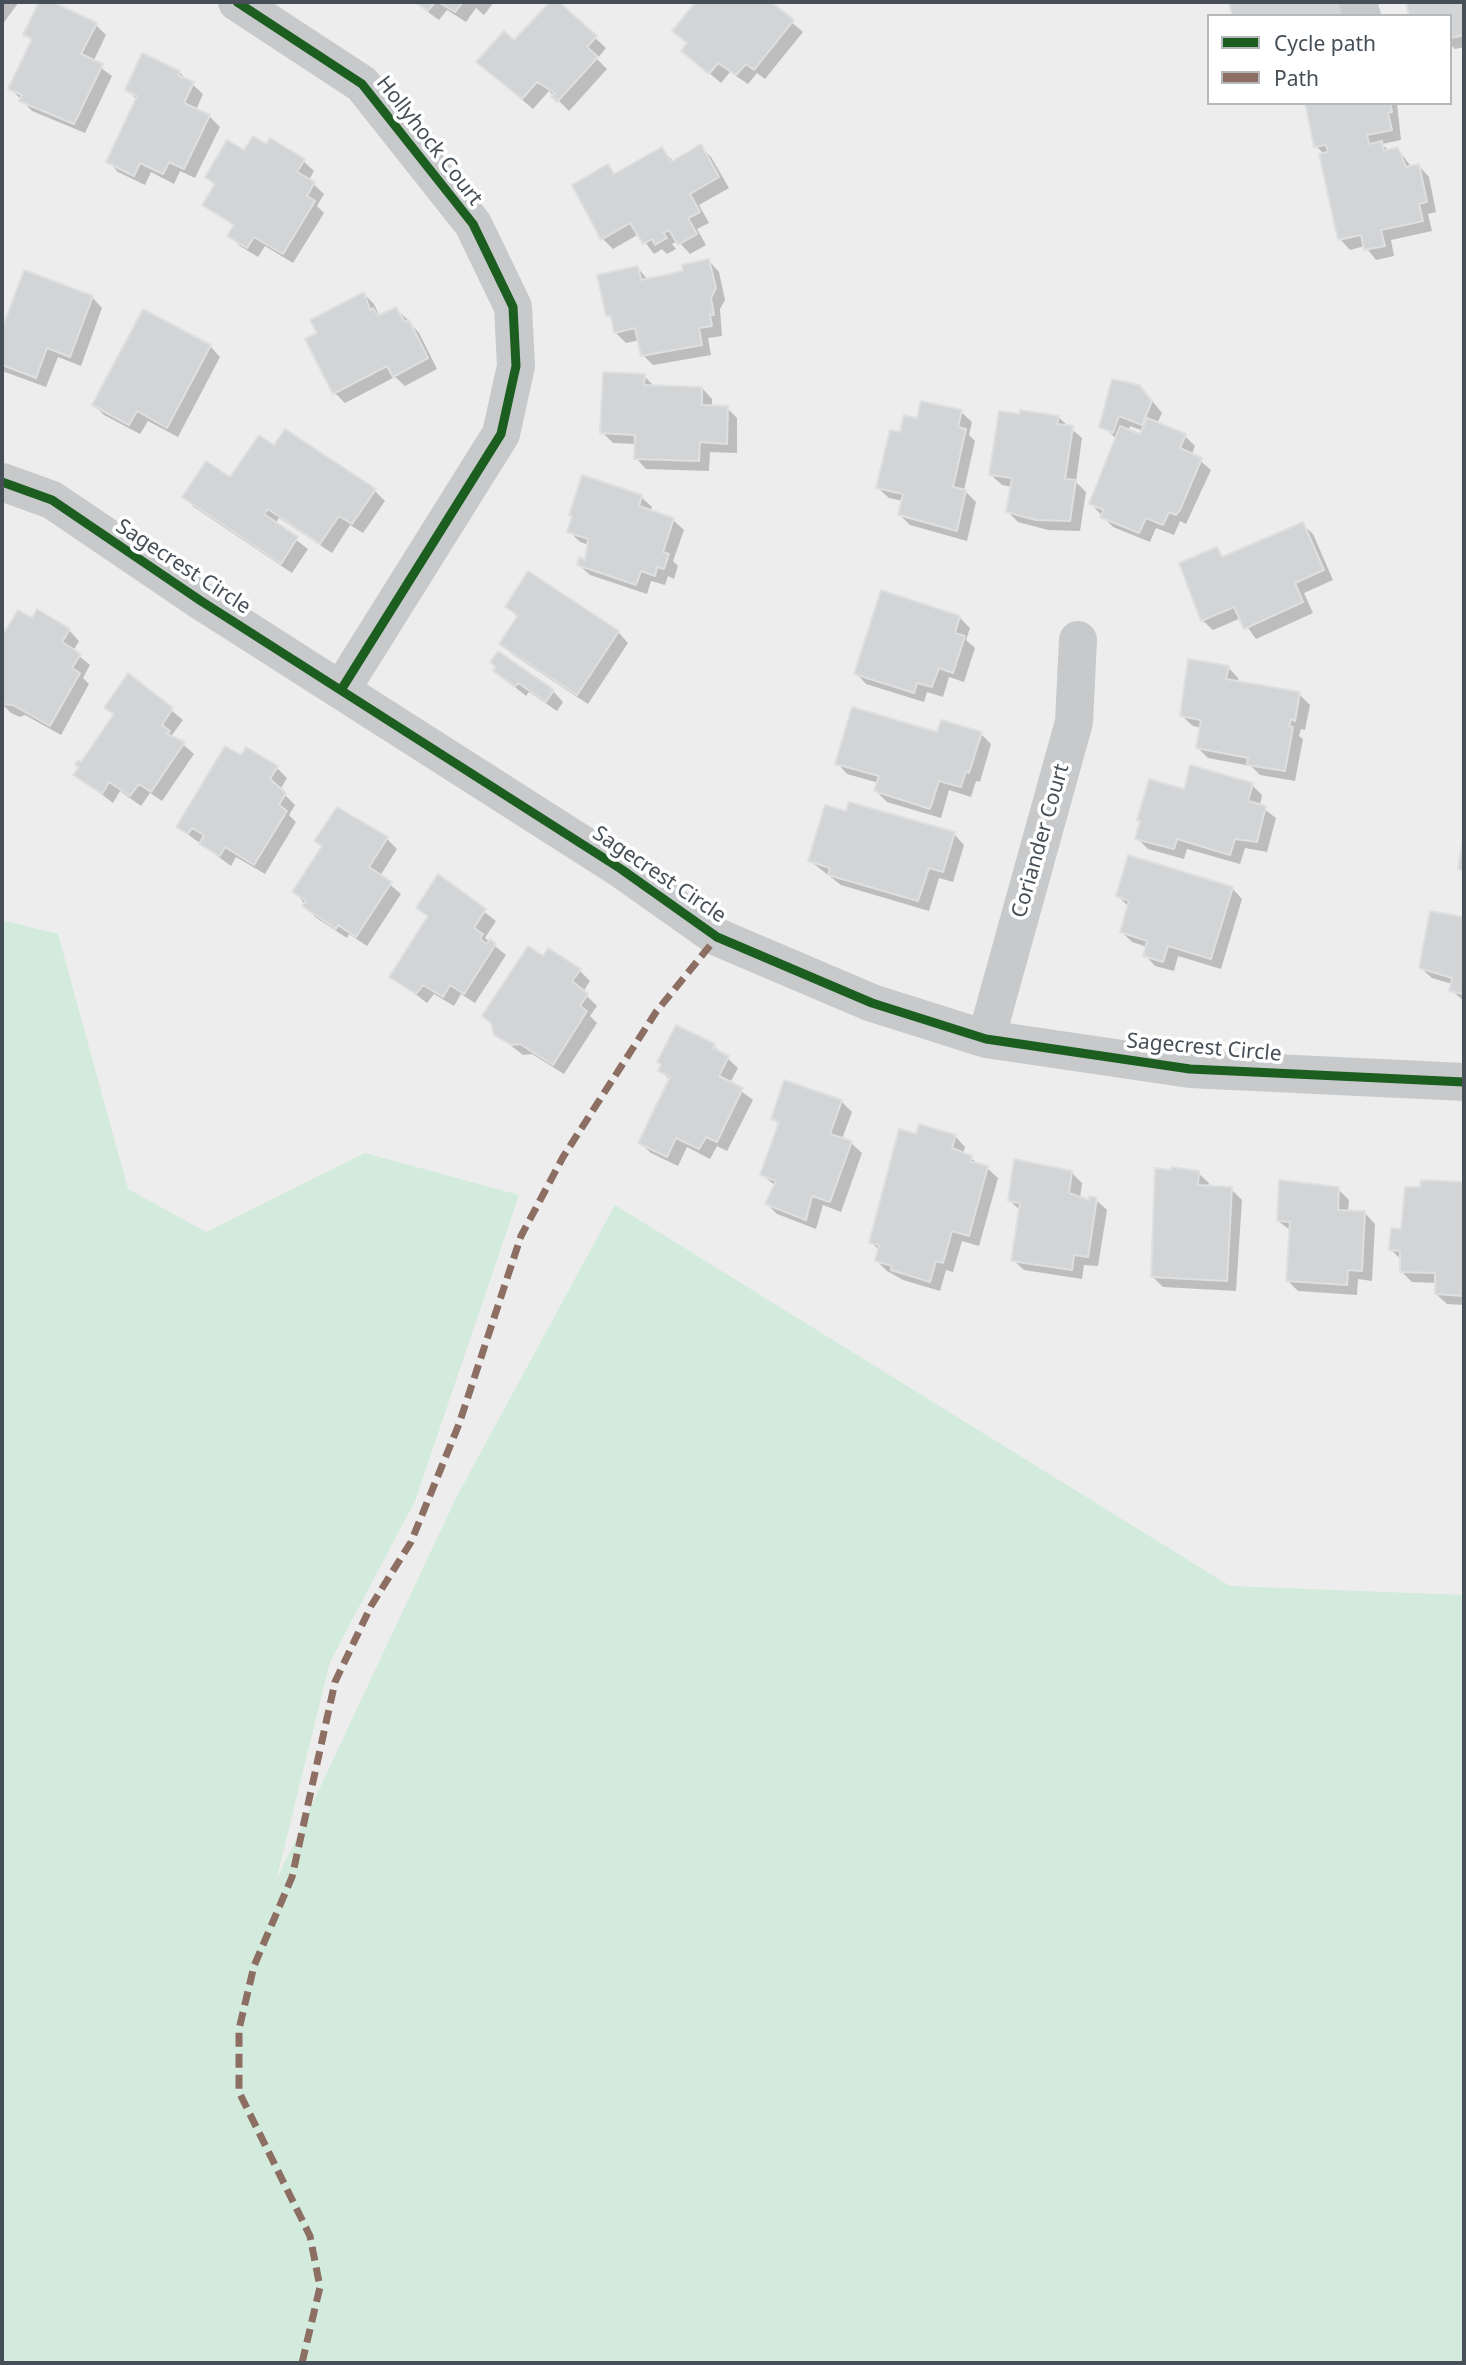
<!DOCTYPE html>
<html>
<head>
<meta charset="utf-8">
<style>
	body { margin:0 }
	#map { position:relative; width:1466px; height:2365px; overflow:hidden; background:#ededed; font-family:"Noto Sans",sans-serif }
	canvas { display:block }
	.frame { position:absolute; inset:0; border:4px solid #464f57; pointer-events:none }
	.legend { position:absolute; left:1207px; top:14px; width:245px; height:91px; box-sizing:border-box; background:#fff; border:2px solid #b5b9bc; margin:0; padding:9px 12px; list-style:none; font-size:21px; color:#464f57 }
	.legend li { display:flex; align-items:center; gap:14px; height:35px }
	.legend b { width:35px; border:2px solid #b5b9bc }
</style>
</head>
<body>
<div id="map">
<canvas width="1466" height="2365"></canvas>
<div class="frame"></div>
<ul class="legend">
<li><b style="height:9px;background:#1b5e20"></b>Cycle path</li>
<li><b style="height:9px;background:#8d6e63"></b>Path</li>
</ul>
</div>
<script>
const context = document.querySelector('canvas').getContext('2d');
context.lineJoin = 'round';
function fillPath(path, color) {
  context.fillStyle = color;
  context.fill(path, 'evenodd');
}
function poly(rows) {
  const path = new Path2D();
  for (const r of rows) {
    path.moveTo(r[0], r[1]);
    for (let i = 2; i < r.length; i += 2) path.lineTo(r[i], r[i + 1]);
  }
  return path;
}
function trace(path, color, width, dash) {
  context.strokeStyle = color;
  context.lineWidth = width;
  context.lineCap = dash ? 'butt' : 'round';
  context.setLineDash(dash || []);
  context.stroke(path);
}
function label(font, color, halo, rows, align = 'center') {
  context.font = font + ' "Noto Sans",sans-serif';
  context.lineWidth = 7;
  context.setLineDash([]);
  context.textBaseline = 'middle';
  context.strokeStyle = halo;
  context.fillStyle = color;
  for (const [text, x, y, turn = 0] of rows) {
    context.save();
    context.translate(x, y);
    context.rotate((+turn || 0) * Math.PI / 180);
    context.textAlign = isNaN(turn) ? turn : align;
    if (halo) context.strokeText(text, 0, 0);
    context.fillText(text, 0, 0);
    context.restore();
  }
}
fillPath(poly([
	[2,920,58,934,128,1189,206,1232,365,1153,519,1195,415,1501,330,1662,276,1881,456,1498,615,1205,1230,1586,1464,1595,1464,2363,2,2363]
]), '#d3ebdc');
fillPath(poly([
	[2,2,19,2,2,25],
	[41,2,48,2,96,25,106,35,93,62,112,76,85,133,32,111,10,88,32,41,25,34],
	[414,2,494,2,484,15,476,8,466,22,447,10,439,20],
	[552,2,556,2,606,48,597,59,607,69,569,111,549,91,533,109,489,72],
	[698,2,768,2,803,32,765,79,757,73,748,84,730,72,721,83,683,51,689,44,674,31],
	[1230,2,1347,2,1232,16],
	[1408,2,1464,2,1464,47,1455,49,1450,44,1450,16,1411,16],
	[179,72,203,94,196,110,209,116,220,127,195,178,180,171,174,184,151,172,145,185,118,172,108,161,137,100,127,89],
	[1307,103,1397,103,1401,140,1382,144,1389,151,1398,149,1412,168,1419,166,1429,177,1436,212,1428,214,1432,231,1391,240,1394,256,1376,260,1365,246,1350,250,1340,239,1324,154,1316,146],
	[267,146,303,161,314,171,309,180,324,194,317,206,324,213,293,263,265,246,258,257,240,246,229,235,235,227,205,205,216,186,207,177,245,152],
	[701,147,711,157,729,188,699,205,709,223,697,229,706,245,690,254,678,241,672,244,676,249,667,254,662,249,654,254,639,234,613,249,603,239,608,167,616,175,662,149,674,162],
	[709,261,719,272,725,300,720,309,722,336,708,338,711,355,653,365,643,355,640,340,626,343,616,333,614,321,608,316,637,267,648,280,685,272],
	[364,294,374,304,380,317,396,309,407,319,419,333,437,369,405,386,395,377,345,403,334,392,319,334],
	[92,297,102,308,81,366,58,357,46,387,2,371,2,322,6,323],
	[210,346,220,357,178,437,148,421,140,434,104,415,94,405],
	[644,376,655,387,702,388,712,399,712,407,727,408,737,418,737,453,710,452,709,471,646,469,636,458,636,444,613,443,602,432],
	[1149,397,1162,413,1157,424,1185,436,1195,446,1192,454,1211,470,1186,524,1180,521,1174,535,1156,528,1150,542,1113,527,1091,504,1117,439,1101,426],
	[1130,426,1144,431,1141,437,1128,431],
	[961,412,972,422,969,435,975,441,964,490,976,502,967,541,910,525,900,515,903,501,889,498,878,488,919,420],
	[1058,417,1082,438,1076,482,1086,492,1080,531,1048,530,1018,522,1008,512,1012,487,1002,485,991,475],
	[275,447,375,491,385,501,363,533,350,525,332,553,279,518,275,524,308,549,292,573,194,507,184,497,231,480],
	[641,497,652,507,650,512,673,520,684,530,673,561,678,566,674,579,668,576,665,585,651,581,647,594,590,575,579,565,587,562,589,545,580,542,569,531,574,518,570,515],
	[1302,524,1313,534,1333,580,1304,593,1313,613,1256,639,1241,618,1213,630,1202,620,1186,584,1216,549,1225,558],
	[508,607,618,632,628,643,588,704,512,654,501,644,518,618],
	[18,612,32,621,69,630,79,641,73,651,90,665,83,678,89,684,61,735,25,715,20,717,11,713,2,704,2,639],
	[959,617,970,628,966,640,975,648,964,682,949,677,943,697,927,692,924,702,866,684,856,673],
	[1228,667,1238,678,1238,683,1299,694,1310,705,1305,730,1301,729,1299,736,1303,739,1295,781,1260,775,1251,766,1208,758,1198,748,1201,728,1193,726,1182,716],
	[495,671,553,691,563,702,557,711,529,692,526,696],
	[129,675,183,720,172,735,194,754,162,801,150,793,141,806,120,791,113,803,75,774,115,716,107,707],
	[981,734,991,744,980,782,976,781,971,797,949,790,941,818,887,802,876,791,879,783,847,774,837,763,938,735],
	[242,758,277,768,287,778,280,790,295,805,289,815,296,822,265,874,236,857,231,866,178,827],
	[1252,785,1262,795,1260,806,1276,818,1267,852,1245,848,1240,864,1187,849,1184,859,1148,849,1137,838,1185,791],
	[847,813,954,834,964,845,953,882,939,878,929,911,841,885,810,861],
	[387,839,397,849,380,876,401,894,367,946,349,934,347,938,315,917,295,892,323,848,316,841],
	[439,877,496,921,485,938,506,955,475,1003,461,994,454,1006,434,994,427,1003,392,976,429,918,418,908],
	[1232,888,1242,899,1221,969,1178,956,1174,971,1155,966,1145,955,1147,947,1132,942,1122,932,1129,907,1117,895],
	[1431,913,1464,919,1464,1001,1451,990,1452,984,1432,978,1421,968],
	[580,971,590,981,583,992,597,1006,590,1016,597,1023,564,1074,532,1054,523,1055,496,1034],
	[714,1046,738,1068,730,1083,753,1100,727,1151,717,1146,710,1159,687,1147,678,1166,651,1153,640,1143,671,1081,660,1071],
	[841,1101,852,1112,842,1139,851,1143,862,1153,841,1212,823,1205,816,1229,777,1214,767,1204,776,1186,762,1175,780,1126,773,1119],
	[955,1136,965,1147,963,1154,987,1168,998,1178,979,1246,962,1241,953,1272,946,1270,940,1291,903,1280,887,1271,877,1261,880,1251,871,1242,918,1137],
	[1072,1173,1082,1183,1080,1199,1096,1200,1107,1210,1098,1266,1084,1265,1082,1279,1024,1270,1013,1260,1021,1211,1009,1200],
	[1198,1173,1209,1183,1208,1188,1231,1189,1242,1200,1236,1291,1163,1287,1152,1276],
	[1462,1184,1464,1186,1464,1305,1447,1304,1436,1294,1437,1283,1412,1282,1401,1271,1402,1260,1391,1250,1422,1189],
	[1338,1189,1349,1200,1348,1212,1365,1213,1375,1224,1372,1281,1358,1279,1357,1295,1298,1291,1288,1281,1291,1231,1278,1221]
]), '#0003');
const building = poly([
	[39,2,53,2,97,23,81,54,103,64,74,124,19,101,22,95,8,89,32,39,23,35,39,2],
	[416,2,435,2,428,11,416,2],
	[438,2,463,2,455,12,438,2],
	[550,2,559,2,597,36,587,47,598,57,557,102,551,96,555,93,537,82,522,99,476,62,504,31,514,40,550,2],
	[696,2,771,2,794,20,754,70,746,64,736,75,718,63,709,74,681,51,687,43,672,31,696,2],
	[1229,2,1340,2,1347,16,1232,16,1229,2],
	[1406,2,1464,2,1464,35,1450,38,1450,16,1409,16,1406,2],
	[142,53,180,71,178,75,194,82,184,103,210,115,184,169,169,162,163,174,140,163,134,176,106,162,137,96,125,90,142,53],
	[1305,103,1390,103,1392,112,1388,113,1392,130,1367,135,1369,144,1382,141,1384,151,1398,147,1406,167,1419,164,1427,202,1419,204,1423,221,1381,230,1385,246,1364,250,1361,235,1338,240,1319,154,1328,152,1326,145,1314,147,1305,103],
	[253,136,266,144,270,138,305,159,297,172,315,182,307,196,315,201,283,254,254,237,247,248,227,236,234,225,202,205,215,184,205,177,227,140,244,150,253,136],
	[701,144,719,177,690,194,700,212,688,218,697,234,678,245,669,230,663,233,667,238,655,245,652,239,643,244,630,223,601,240,572,185,608,164,614,174,662,147,671,162,701,144],
	[709,259,716,288,711,298,714,315,710,315,712,326,699,328,702,345,641,356,635,328,614,333,611,316,606,316,597,275,638,266,641,280,683,271,682,265,709,259],
	[24,270,93,296,70,357,47,348,36,378,2,365,2,320,5,321,24,270],
	[364,292,370,310,373,308,378,316,396,307,405,322,409,320,428,358,393,377,387,366,333,394,305,339,317,333,310,320,364,292],
	[143,309,211,345,167,428,137,411,129,425,92,405,143,309],
	[603,372,645,374,644,385,702,387,702,405,728,406,727,444,700,442,699,461,634,459,635,435,600,433,603,372],
	[1112,379,1139,385,1152,401,1142,425,1119,416,1113,433,1099,427,1112,379],
	[921,401,962,410,958,427,966,429,953,487,966,490,957,531,898,515,903,494,876,488,890,430,900,432,904,415,917,418,921,401],
	[1020,410,1059,416,1057,424,1073,426,1065,479,1076,480,1070,521,1036,520,1006,512,1012,478,989,475,999,411,1019,414,1020,410],
	[1147,418,1186,434,1180,448,1202,458,1180,510,1176,515,1169,512,1163,525,1146,518,1139,533,1100,517,1104,510,1089,504,1120,426,1140,434,1147,418],
	[285,429,376,489,352,524,339,516,320,544,268,509,264,514,298,537,281,564,182,497,206,461,230,477,259,435,274,445,285,429],
	[582,475,642,495,639,506,674,518,663,552,669,554,664,569,657,567,655,576,641,571,636,585,577,565,579,557,585,560,588,539,567,532,572,516,569,515,582,475],
	[1303,522,1324,570,1295,583,1303,602,1244,629,1234,607,1201,621,1179,563,1217,547,1222,557,1303,522],
	[528,571,619,631,577,695,499,644,518,615,505,607,528,571],
	[881,590,960,616,955,633,965,636,953,673,939,668,932,687,917,683,914,693,854,674,881,590],
	[37,609,70,629,62,642,81,654,72,668,80,673,50,726,13,705,2,704,2,636,18,610,32,618,37,609],
	[498,651,554,690,546,702,518,683,515,687,493,671,496,667,490,662,498,651],
	[1188,659,1229,666,1226,679,1300,692,1295,721,1291,719,1289,726,1293,727,1285,771,1247,765,1248,758,1196,748,1201,720,1180,716,1188,659],
	[128,673,173,708,162,725,170,731,167,734,185,742,151,792,139,784,130,796,109,782,102,794,73,775,79,767,75,765,78,760,81,762,114,714,104,708,128,673],
	[852,707,937,732,941,720,982,732,969,773,966,771,961,787,939,781,930,809,874,791,879,776,835,764,852,707],
	[225,746,241,755,246,747,278,766,270,779,286,793,279,805,287,811,254,865,225,847,220,856,199,844,204,835,192,828,188,834,176,827,225,746],
	[1190,765,1253,783,1248,801,1266,806,1257,842,1235,839,1230,855,1177,839,1174,849,1135,839,1140,821,1137,820,1149,779,1184,789,1190,765],
	[849,802,955,832,943,872,929,868,918,901,828,875,830,868,808,861,825,805,846,811,849,802],
	[337,807,388,837,369,867,392,882,356,937,338,925,336,929,302,906,306,901,292,892,322,846,314,841,337,807],
	[1464,833,1464,871,1458,869,1464,833],
	[1128,855,1233,887,1211,959,1168,946,1163,962,1143,956,1147,941,1120,932,1129,901,1116,896,1128,855],
	[438,874,486,909,474,928,483,934,480,939,487,944,490,939,496,944,464,994,450,985,443,997,423,985,416,994,389,977,428,916,416,908,438,874],
	[1430,911,1464,917,1464,994,1449,991,1452,978,1419,968,1430,911],
	[528,946,543,956,548,948,581,969,572,981,588,994,580,1006,587,1011,553,1065,520,1044,511,1045,494,1035,491,1023,482,1016,528,946],
	[676,1025,715,1044,713,1048,729,1056,719,1076,743,1088,717,1142,706,1137,699,1149,676,1138,667,1157,638,1143,670,1077,658,1071,661,1064,657,1062,676,1025],
	[784,1080,842,1100,830,1134,852,1141,830,1202,812,1196,806,1220,765,1204,776,1181,760,1175,779,1122,771,1119,784,1080],
	[919,1124,956,1135,952,1148,972,1156,970,1161,988,1166,969,1236,952,1231,943,1263,936,1261,930,1282,891,1270,892,1266,875,1261,879,1245,869,1243,899,1129,916,1134,919,1124],
	[1014,1159,1072,1171,1069,1193,1089,1200,1089,1196,1097,1198,1088,1257,1074,1255,1072,1270,1011,1261,1020,1203,1008,1201,1014,1159],
	[1171,1167,1199,1171,1198,1185,1232,1187,1227,1281,1151,1277,1155,1168,1171,1170,1171,1167],
	[1279,1180,1339,1187,1338,1210,1365,1211,1362,1271,1348,1270,1347,1285,1286,1281,1290,1222,1277,1221,1279,1180],
	[1421,1180,1463,1182,1464,1296,1435,1294,1435,1273,1400,1272,1400,1251,1389,1250,1391,1228,1401,1229,1405,1187,1420,1187,1421,1180]
]);
fillPath(building, '#d3d4d6');
trace(building, '#dedfe0', 2);
trace(poly([
	[237,2,362,84,473,224,513,307,516,366,501,434,341,690],
	[1358,2,1362,16],
	[2,482,52,500,201,601,621,869,717,937,872,1003,986,1039,1190,1069,1464,1082],
	[986,1039,1074,722,1078,640]
]), '#c7c9cb', 38);
trace(poly([
	[302,2363,320,2287,310,2236,239,2092,239,2029,254,1966,292,1877,335,1682,371,1606,411,1542,459,1424,521,1236,563,1157,656,1012,717,937]
]), '#8d6e63', 7, [14, 7]);
trace(poly([
	[237,2,362,84,473,224,513,307,516,366,501,434,341,690],
	[2,482,52,500,201,601,621,869,717,937,872,1003,986,1039,1190,1069,1464,1082]
]), '#1b5e20', 9);
label('21px', '#464f57', '#fff', [
	["Hollyhock Court",429,141,52],
	["Sagecrest Circle",183,567,33],
	["Coriander Court",1041,841,-74],
	["Sagecrest Circle",659,875,34],
	["Sagecrest Circle",1204,1048,5]
]);
</script>
</body>
</html>
